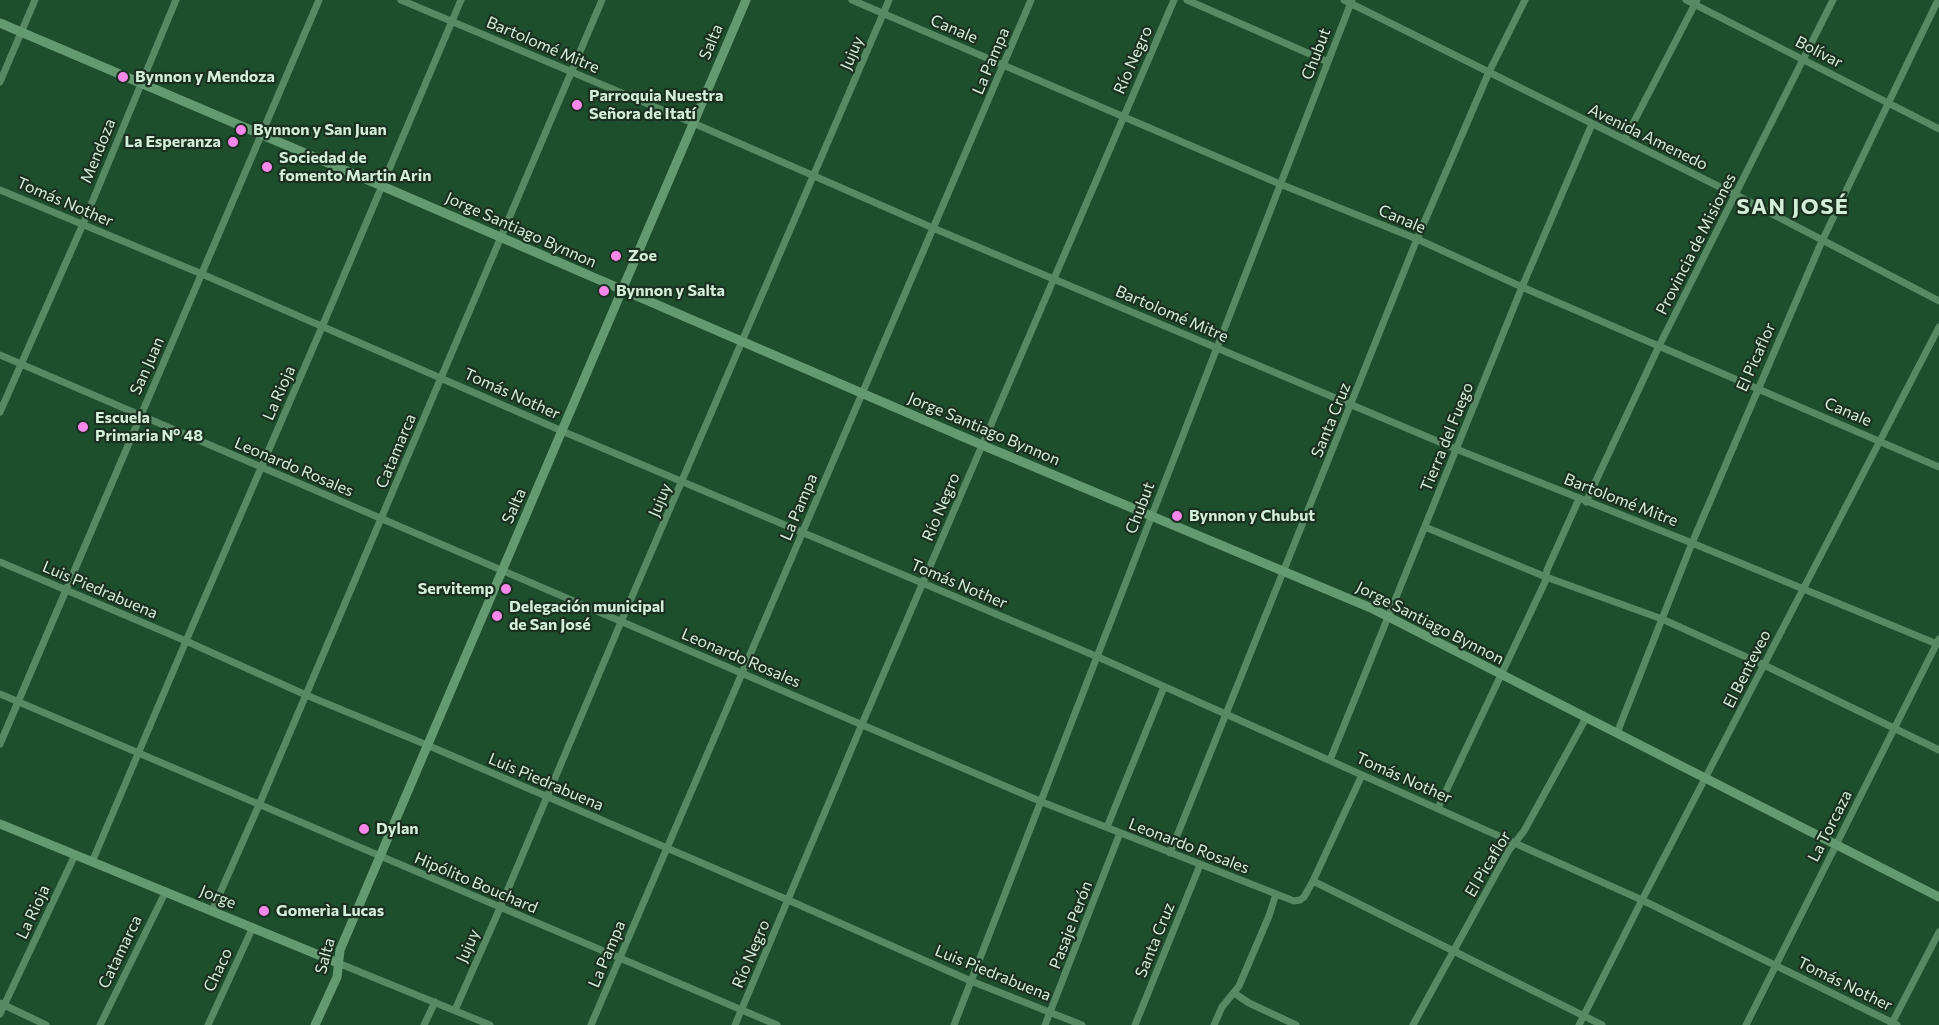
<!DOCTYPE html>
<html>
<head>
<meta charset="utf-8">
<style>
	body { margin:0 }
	canvas { display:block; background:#1e4f2d }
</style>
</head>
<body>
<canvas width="1939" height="1025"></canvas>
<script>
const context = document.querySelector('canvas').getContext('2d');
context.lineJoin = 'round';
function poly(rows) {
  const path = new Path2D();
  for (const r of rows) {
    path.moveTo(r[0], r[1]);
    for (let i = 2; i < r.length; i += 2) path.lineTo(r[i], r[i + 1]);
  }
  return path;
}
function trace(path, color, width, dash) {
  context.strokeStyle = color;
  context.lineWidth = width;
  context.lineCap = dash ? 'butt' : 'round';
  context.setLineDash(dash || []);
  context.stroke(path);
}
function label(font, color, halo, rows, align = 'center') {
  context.font = font + ' Commissioner,sans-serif';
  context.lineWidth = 4.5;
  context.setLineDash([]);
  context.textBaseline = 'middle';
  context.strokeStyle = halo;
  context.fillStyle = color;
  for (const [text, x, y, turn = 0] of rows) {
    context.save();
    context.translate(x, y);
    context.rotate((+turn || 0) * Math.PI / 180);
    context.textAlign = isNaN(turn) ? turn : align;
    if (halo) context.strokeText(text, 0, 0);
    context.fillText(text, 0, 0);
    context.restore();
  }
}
trace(poly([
	[401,0,693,123,933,228,1456,449,1692,543,1937,644],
	[852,0,1280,184,1417,239,1522,287,1939,467],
	[1187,0,1328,62],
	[1344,0,1736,195,1939,301],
	[1686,0,1939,129],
	[0,82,35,0],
	[1625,139,1697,0],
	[0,190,202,274,562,431,1098,657,1642,900,1897,1025],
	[0,355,1042,802,1294,901,1300,900,1304,897,1313,881,1362,775],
	[0,412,83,224,176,0],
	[1586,502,1659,346,1833,0],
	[1425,527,1546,577,1662,619,1764,665,1939,750],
	[0,562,186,641,306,695,427,745,788,900,971,981,1082,1025],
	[0,694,777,1025],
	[1617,733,1692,543,1822,241,1938,0],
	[0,744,319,0],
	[1330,760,1522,287,1592,124],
	[1438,808,1545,582,1547,570,1579,499],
	[1107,827,1164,687],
	[1170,853,1417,239,1489,72,1525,0],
	[92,862,186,641,322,327,461,0],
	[1313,881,1602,1025],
	[212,911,259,805,602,0],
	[338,963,490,1025],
	[1234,993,1249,1003,1296,1025],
	[0,1003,46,1025],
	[455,1010,500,908,621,622,889,0],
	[0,1014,75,855],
	[100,1025,166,891],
	[208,1025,253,927],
	[424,1025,435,1002],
	[591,1025,1031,0],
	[735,1025,862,724,1174,0],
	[954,1025,1352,0],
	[1045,1025,1120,833],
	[1135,1025,1200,865],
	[1214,1025,1222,1007,1239,986,1269,916,1276,894],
	[1413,1025,1509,850,1524,831,1586,718],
	[1579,1025,1642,900,1939,327],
	[1746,1025,1939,639],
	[1891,1025,1939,932]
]), '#578963', 7);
trace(poly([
	[0,23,382,186,982,445,1371,608,1939,897],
	[0,824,338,963],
	[315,1025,337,977,340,950,746,0]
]), '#639a70', 9);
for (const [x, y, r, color] of [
	[123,77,6,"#f788eb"],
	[577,105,6,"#f788eb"],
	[241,130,6,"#f788eb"],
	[233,142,6,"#f788eb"],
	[267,167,6,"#f788eb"],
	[616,256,6,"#f788eb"],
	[604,291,6,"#f788eb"],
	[83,427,6,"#f788eb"],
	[1177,516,6,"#f788eb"],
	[506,589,6,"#f788eb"],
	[497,616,6,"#f788eb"],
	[364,829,6,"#f788eb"],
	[264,911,6,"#f788eb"]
]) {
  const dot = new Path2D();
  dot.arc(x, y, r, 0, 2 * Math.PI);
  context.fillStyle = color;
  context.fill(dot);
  trace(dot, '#1b3020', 2);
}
label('16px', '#d4efd9', '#1b3020', [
	["Canale",954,29,23],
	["Salta",711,42,-67],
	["Bartolomé Mitre",543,45,23],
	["Bolívar",1819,52,27],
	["Jujuy",852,53,-67],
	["Chubut",1316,54,-69],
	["Río Negro",1133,60,-66],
	["La Pampa",991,61,-67],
	["Avenida Amenedo",1648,137,26],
	["Mendoza",98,151,-68],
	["Tomás Nother",65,202,23],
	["Canale",1402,219,23],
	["Jorge Santiago Bynnon",521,230,24],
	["Provincia de Misiones",1696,244,-63],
	["Bartolomé Mitre",1172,314,23],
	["El Picaflor",1756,357,-66],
	["San Juan",147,366,-66],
	["La Rioja",279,393,-66],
	["Tomás Nother",512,394,24],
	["Canale",1848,412,23],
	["Santa Cruz",1331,420,-68],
	["Jorge Santiago Bynnon",984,429,23],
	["Tierra del Fuego",1447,437,-68],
	["Catamarca",396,451,-67],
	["Leonardo Rosales",294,467,23],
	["Jujuy",660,500,-67],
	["Bartolomé Mitre",1621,500,21],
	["Salta",514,506,-66],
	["La Pampa",799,507,-67],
	["Río Negro",941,507,-67],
	["Chubut",1140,508,-69],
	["Tomás Nother",959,584,23],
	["Luis Piedrabuena",100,590,23],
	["Jorge Santiago Bynnon",1430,623,27],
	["Leonardo Rosales",741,658,23],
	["El Benteveo",1747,669,-63],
	["Tomás Nother",1404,778,24],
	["Luis Piedrabuena",546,782,23],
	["La Torcaza",1830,826,-63],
	["Leonardo Rosales",1189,846,21],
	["El Picaflor",1488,864,-59],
	["Hipólito Bouchard",476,883,23],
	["Jorge",218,897,22],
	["La Rioja",33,912,-65],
	["Pasaje Perón",1071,925,-69],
	["Santa Cruz",1155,940,-68],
	["Jujuy",468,946,-66],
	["Catamarca",120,952,-64],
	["La Pampa",607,954,-67],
	["Río Negro",751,954,-67],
	["Salta",325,956,-75],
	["Chaco",218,970,-65],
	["Luis Piedrabuena",993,973,22],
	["Tomás Nother",1845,984,26]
]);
label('bold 16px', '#d4efd9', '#1b3020', [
	["Bynnon y Mendoza",135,77],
	["Parroquia Nuestra",589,96],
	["Señora de Itatí",589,114],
	["Bynnon y San Juan",253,130],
	["La Esperanza",221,142,"right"],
	["Sociedad de",279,158],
	["fomento Martin Arin",279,176],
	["Zoe",628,256],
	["Bynnon y Salta",616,291],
	["Escuela",95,418],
	["Primaria Nº 48",95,436],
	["Bynnon y Chubut",1189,516],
	["Servitemp",494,589,"right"],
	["Delegación municipal",509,607],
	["de San José",509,625],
	["Dylan",376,829],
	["Gomerìa Lucas",276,911]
], 'left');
context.letterSpacing = '1.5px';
label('bold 22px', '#d4efd9', '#1b3020', [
	["SAN JOSÉ",1793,207]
]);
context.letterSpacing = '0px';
</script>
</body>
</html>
